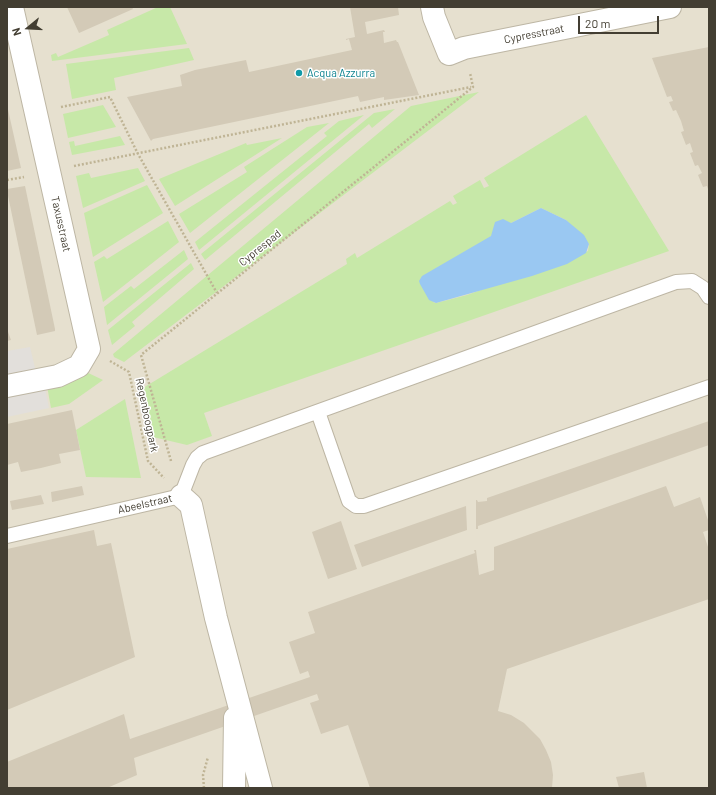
<!DOCTYPE html>
<html>
<head>
<meta charset="utf-8">
<style>
	body { margin:0 }
	#map { position:relative; width:716px; height:795px; overflow:hidden; background:#f2eee2; font-family:Barlow,sans-serif }
	canvas { display:block }
	.frame { position:absolute; inset:0; border:8px solid #433e32; pointer-events:none }
	.north { position:absolute; left:8px; top:8px; width:40px; height:40px; -webkit-text-stroke:3px #fff; paint-order:stroke; rotate:252deg; font-size:11px; font-weight:700; line-height:16px; text-align:center; color:#433e32 }
	.north::after { content:''; display:block; margin:auto; width:14px; height:18px; background:#433e32; clip-path:polygon(50% 0,100% 100%,50% 72%,0 100%) }
	.scale { position:absolute; left:578px; top:16px; width:81px; height:18px; box-sizing:border-box; border:2px solid #433e32; border-top:0; padding-left:5px; font-size:12px; line-height:14px; white-space:nowrap; color:#433e32; -webkit-text-stroke:3px #fff; paint-order:stroke }
</style>
</head>
<body>
<div id="map">
<canvas width="716" height="795"></canvas>
<div class="frame"></div>
<div class="north">N</div>
<div class="scale">20 m</div>
</div>
<script>
const context = document.querySelector('canvas').getContext('2d');
context.lineJoin = 'round';
function fillPath(path, color) {
  context.fillStyle = color;
  context.fill(path, 'evenodd');
}
function poly(rows) {
  const path = new Path2D();
  for (const r of rows) {
    path.moveTo(r[0], r[1]);
    for (let i = 2; i < r.length; i += 2) path.lineTo(r[i], r[i + 1]);
  }
  return path;
}
function trace(path, color, width, dash) {
  context.strokeStyle = color;
  context.lineWidth = width;
  context.lineCap = dash ? 'butt' : 'round';
  context.setLineDash(dash || []);
  context.stroke(path);
}
function label(font, color, halo, rows, align = 'center') {
  context.font = font + ' Barlow,sans-serif';
  context.lineWidth = 3;
  context.setLineDash([]);
  context.textBaseline = 'middle';
  context.strokeStyle = halo;
  context.fillStyle = color;
  for (const [text, x, y, turn = 0] of rows) {
    context.save();
    context.translate(x, y);
    context.rotate((+turn || 0) * Math.PI / 180);
    context.textAlign = isNaN(turn) ? turn : align;
    if (halo) context.strokeText(text, 0, 0);
    context.fillText(text, 0, 0);
    context.restore();
  }
}
fillPath(poly([
	[7,7,709,7,709,788,7,788]
]), '#e6e0cf');
fillPath(poly([
	[158,7,170,7,187,44,52,61,51,55,56,53,58,57,109,35,107,30],
	[189,48,194,60,114,78,116,90,72,99,66,64],
	[479,92,124,362,114,357,113,354,411,106],
	[103,105,116,127,68,138,63,114],
	[395,109,372,128,369,124,205,260,201,254,374,113],
	[364,115,199,250,195,242,327,136,324,133,339,121],
	[586,115,669,251,204,413,212,436,187,445,153,437,143,388,347,264,346,259,355,253,357,258,450,201,453,205,457,203,453,196,480,180,484,188,489,186,484,178],
	[541,208,566,220,589,244,588,251,467,295,436,303,433,302,491,236,511,223],
	[329,123,190,233,179,214,247,172,244,167,307,127],
	[120,136,125,145,72,155,69,142,74,141,75,146],
	[282,138,175,206,159,179,246,143,247,145],
	[138,168,145,181,83,208,76,176,89,173,91,178],
	[147,185,163,213,93,257,84,213],
	[168,221,179,242,103,302,94,262,104,256,107,259],
	[184,250,188,259,107,325,104,307,131,286,134,289],
	[191,263,194,269,132,322,135,326,112,345,108,330],
	[82,370,103,380,69,404,51,408,47,386],
	[125,399,141,478,86,477,76,430]
]), '#c7e8a8');
fillPath(poly([
	[30,347,35,368,37,369,7,375,7,351],
	[45,388,49,408,7,417,7,394]
]), '#e2dfdb');
fillPath(poly([
	[541,208,566,220,584,235,589,244,586,253,567,264,532,276,436,303,429,300,420,284,419,281,422,276,491,236,495,222,503,219,511,223]
]), '#9ac8f2');
fillPath(poly([
	[67,7,132,7,133,9,79,33],
	[350,7,398,7,399,15,365,22,367,34,384,30,385,32,383,32,384,43,396,40,397,42,398,42,419,95,384,100,384,97,360,102,358,96,153,139,151,141,127,97,182,86,180,75,195,70,246,60,249,72,352,50,349,39,346,40,346,39,355,37],
	[709,47,709,192,707,186,703,187,698,175,702,173,698,165,695,166,690,153,693,152,690,143,686,145,681,132,684,131,681,121,676,110,673,111,669,102,673,101,671,96,667,97,652,58],
	[7,105,21,168,7,171],
	[25,186,55,329,55,331,37,335,7,191,7,189],
	[7,329,11,340,7,341],
	[72,410,80,450,59,454,61,463,41,468,21,472,18,462,7,465,7,424],
	[709,421,709,445,478,526,478,529,476,529,476,500,477,500,478,502,487,501,487,498],
	[82,486,84,495,52,502,51,492],
	[666,486,674,507,700,497,709,523,709,530,703,532,709,550,709,599,507,669,498,711,511,715,524,723,540,739,546,750,551,762,553,775,552,788,370,788,348,725,321,734,310,703,319,700,317,694,134,758,137,775,107,788,7,788,7,762,124,714,130,739,310,677,308,671,300,674,289,642,315,633,308,612,475,553,474,550,476,550,479,575,494,570,494,547],
	[41,495,44,504,12,510,10,501],
	[466,506,467,530,362,567,354,545],
	[341,521,357,569,328,579,312,532],
	[94,530,97,546,111,543,135,657,7,710,7,549],
	[644,772,647,788,619,788,616,777]
]), '#d3cab7');
const service = poly([
	[318,412,349,501,356,506,364,506,709,387],
	[7,536,181,496,193,465,197,458,203,453,676,282,692,281,703,288,709,297]
]);
const minor = poly([
	[432,7,434,17,449,54,464,48,670,7],
	[7,386,58,376,79,366,89,349,12,7],
	[181,496,191,505,216,618,261,788],
	[234,788,235,718]
]);
trace(service, '#bdb6a4', 16);
trace(minor, '#bdb6a4', 24);
trace(poly([
	[61,107,110,97,138,154,217,293],
	[74,166,471,87],
	[7,180,24,177],
	[110,361,129,372,148,461,164,478],
	[171,461,141,355,473,87,470,73],
	[204,788,203,775,208,757]
]), '#bfb495', 2.5, [2, 2]);
trace(service, '#fff', 14);
trace(minor, '#fff', 22);
for (const [x, y, r, color] of [
	[299,73,4,"#0f9aa8"]
]) {
  const dot = new Path2D();
  dot.arc(x, y, r, 0, 2 * Math.PI);
  context.fillStyle = color;
  context.fill(dot);
  trace(dot, '#fff', 1.5);
}
label('11px', '#433e32', '#fff', [
	["Cypresstraat",534,34,-11],
	["Taxusstraat",61,224,77],
	["Cyprespad",260,248,-39],
	["Regenboogpark",147,415,78],
	["Abeelstraat",145,504,-13]
]);
label('11px', '#0d838f', '#fff', [
	["Acqua Azzurra",307,73]
], 'left');
</script>
</body>
</html>
